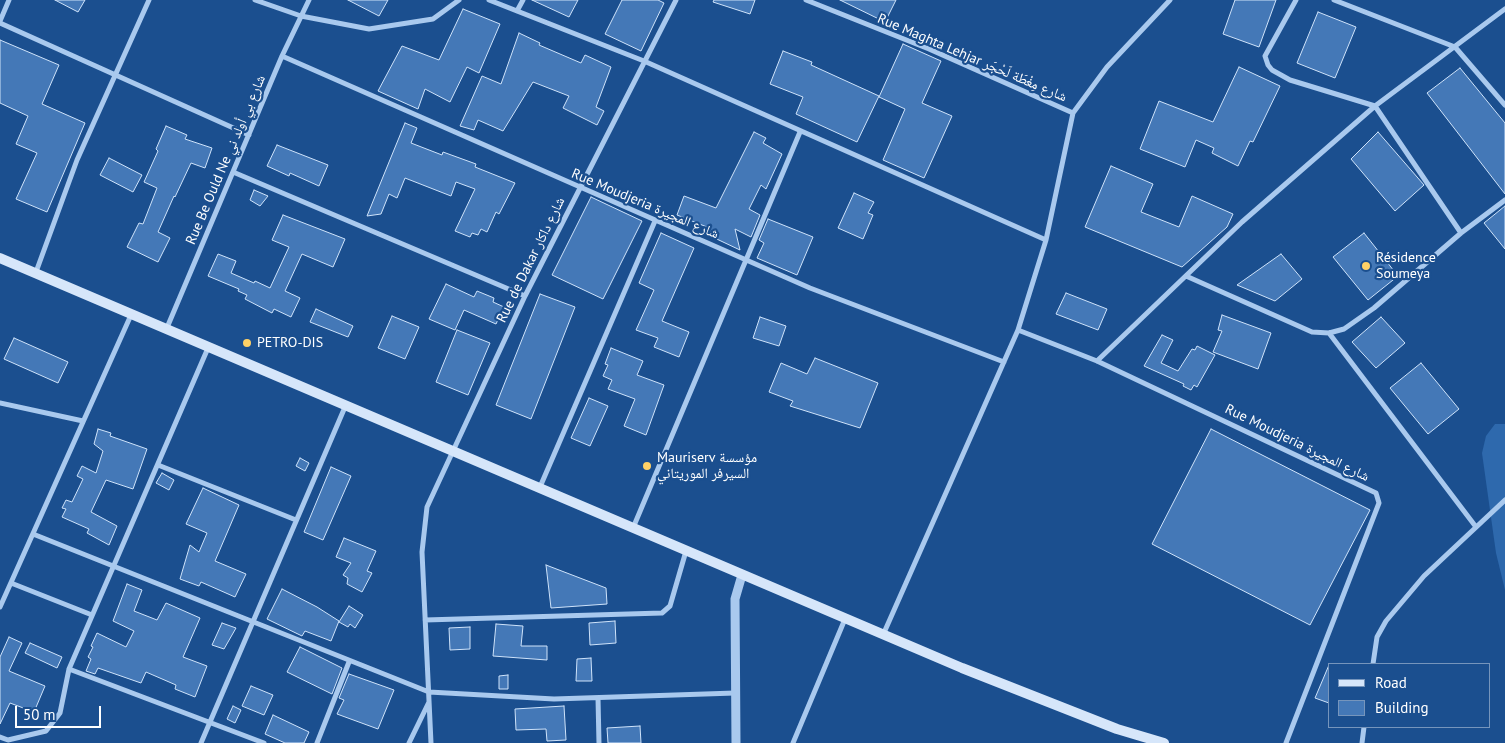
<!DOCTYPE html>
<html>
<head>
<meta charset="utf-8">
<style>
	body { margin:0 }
	#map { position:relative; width:1505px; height:743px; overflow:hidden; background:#1b4f8f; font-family:"PT Sans",sans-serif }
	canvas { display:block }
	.legend { position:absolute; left:1328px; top:663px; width:162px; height:65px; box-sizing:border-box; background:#1b4f8f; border:1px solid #7695bc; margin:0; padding:6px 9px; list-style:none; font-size:15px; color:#fff }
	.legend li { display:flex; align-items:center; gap:10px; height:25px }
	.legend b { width:25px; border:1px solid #7695bc }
	.scale { position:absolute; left:15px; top:706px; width:86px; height:22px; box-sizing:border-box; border:2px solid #fff; border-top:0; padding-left:6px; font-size:15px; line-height:18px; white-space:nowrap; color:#fff; -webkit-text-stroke:4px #1b4f8f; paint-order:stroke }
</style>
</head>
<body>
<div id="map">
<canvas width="1505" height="743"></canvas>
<ul class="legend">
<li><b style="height:6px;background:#d6e6fa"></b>Road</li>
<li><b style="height:14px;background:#4478b7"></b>Building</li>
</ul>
<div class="scale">50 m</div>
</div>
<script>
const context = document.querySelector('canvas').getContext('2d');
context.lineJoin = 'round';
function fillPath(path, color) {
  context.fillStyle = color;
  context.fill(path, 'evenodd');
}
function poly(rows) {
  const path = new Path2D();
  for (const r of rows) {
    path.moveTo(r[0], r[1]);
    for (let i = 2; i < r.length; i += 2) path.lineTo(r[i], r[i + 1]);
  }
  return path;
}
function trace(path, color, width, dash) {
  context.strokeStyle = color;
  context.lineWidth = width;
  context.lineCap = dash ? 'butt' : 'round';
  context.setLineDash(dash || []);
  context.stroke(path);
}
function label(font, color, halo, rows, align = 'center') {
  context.font = font + ' "PT Sans","Noto Naskh Arabic",sans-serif';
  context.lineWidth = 4.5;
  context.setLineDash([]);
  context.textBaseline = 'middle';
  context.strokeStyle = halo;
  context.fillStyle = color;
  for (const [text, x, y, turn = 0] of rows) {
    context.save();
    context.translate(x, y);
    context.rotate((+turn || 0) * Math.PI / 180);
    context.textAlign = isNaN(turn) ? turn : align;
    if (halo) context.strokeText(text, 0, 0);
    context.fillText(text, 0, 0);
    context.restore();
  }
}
fillPath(poly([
	[1495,424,1505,424,1505,590,1496,553,1482,453,1486,436]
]), '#2e69ad');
const building = poly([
	[55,0,85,0,78,12,55,0],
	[348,0,388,0,379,16,348,0],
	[532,0,578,0,569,17,532,0],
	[622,0,658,0,664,3,641,51,605,34,622,0],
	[714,0,755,0,750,14,713,2,714,0],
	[840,0,896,0,885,22,840,0],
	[1235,0,1276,0,1259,47,1223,34,1235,0],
	[463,9,500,24,479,73,467,67,450,102,425,89,418,109,378,91,402,46,439,60,463,9],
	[1318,12,1356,27,1335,78,1297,63,1318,12],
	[519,33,540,43,539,45,581,63,585,55,611,67,596,107,604,111,597,125,563,108,569,96,533,82,503,131,478,120,474,130,460,126,482,76,501,84,519,33],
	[0,40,59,65,42,104,85,123,47,212,16,199,37,153,16,144,28,116,0,103,0,40],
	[903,44,941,61,922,103,952,116,924,178,883,160,905,109,879,97,903,44],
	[783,51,812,62,811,65,879,96,857,142,796,114,803,97,770,84,783,51],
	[1239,67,1280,86,1253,142,1250,141,1238,166,1212,153,1214,148,1196,140,1185,167,1140,149,1159,101,1213,122,1239,67],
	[1460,68,1505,123,1505,194,1427,93,1460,68],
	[405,123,417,128,411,143,442,155,443,152,476,164,475,167,515,183,499,214,496,212,487,232,481,229,478,235,472,233,470,237,455,231,475,189,456,182,451,196,405,178,397,198,389,194,381,214,367,216,405,123],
	[166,126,187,135,185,139,212,148,205,168,191,163,175,197,174,196,158,232,170,238,158,262,127,247,139,223,143,224,157,188,144,182,158,151,156,149,166,126],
	[754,132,766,138,763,143,782,154,766,189,761,185,749,209,760,215,751,237,735,229,740,250,704,233,707,227,677,215,684,196,716,208,754,132],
	[1378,132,1424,185,1395,211,1351,159,1378,132],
	[277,145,328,165,319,186,290,173,289,176,267,166,277,145],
	[109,158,142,175,133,192,100,175,109,158],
	[1111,166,1153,184,1141,212,1179,227,1192,196,1233,214,1227,227,1182,267,1085,227,1111,166],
	[254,190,268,196,260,206,250,200,254,190],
	[854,193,874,202,868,213,873,215,863,239,838,228,854,193],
	[591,197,642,221,603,299,552,275,591,197],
	[1505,206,1505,249,1484,223,1505,206],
	[283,215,345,239,333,267,302,254,285,291,300,298,291,317,274,309,272,313,245,299,247,295,238,291,239,289,208,276,218,254,236,261,231,273,254,283,255,281,270,288,289,247,272,240,283,215],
	[768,219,813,237,797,275,757,258,764,243,759,240,768,219],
	[661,233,694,248,662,321,689,332,679,357,654,347,658,338,636,330,654,290,639,283,661,233],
	[1364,233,1398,276,1368,300,1333,257,1364,233],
	[1281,254,1302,279,1275,301,1237,285,1281,254],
	[446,284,474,297,477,291,494,298,493,302,504,307,496,324,464,310,455,330,429,319,446,284],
	[1066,293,1107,309,1098,330,1056,314,1066,293],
	[540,294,575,307,531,419,496,405,540,294],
	[316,309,353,326,348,337,310,322,316,309],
	[1222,315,1271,333,1258,369,1213,352,1222,331,1218,330,1222,315],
	[392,316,419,327,405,359,378,348,392,316],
	[760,317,786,326,779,346,753,338,760,317],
	[1381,317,1405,343,1376,368,1352,342,1381,317],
	[457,330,490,343,468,395,436,382,457,330],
	[1162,335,1173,340,1161,363,1178,371,1192,349,1195,350,1197,346,1215,355,1197,387,1194,385,1191,390,1183,386,1184,384,1144,366,1162,335],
	[14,338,68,362,58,383,4,359,14,338],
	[611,348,643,361,637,375,664,385,646,435,624,426,635,399,608,389,612,380,603,376,608,365,605,364,611,348],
	[815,358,878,383,860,428,790,406,793,401,769,392,781,363,807,374,815,358],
	[1421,363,1459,409,1428,434,1390,388,1421,363],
	[589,398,608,406,590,446,571,438,589,398],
	[98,429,111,433,110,436,147,449,133,489,106,480,91,512,117,526,109,545,87,533,89,529,62,517,66,509,62,508,66,500,72,502,83,479,77,476,82,466,96,473,103,451,94,444,98,429],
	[1211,429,1370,510,1310,625,1152,544,1211,429],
	[300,458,309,463,305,471,296,466,300,458],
	[331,467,351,476,323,540,304,532,331,467],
	[162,473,174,480,169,490,156,483,162,473],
	[203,488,239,505,215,561,246,574,235,597,201,582,199,586,180,579,190,545,199,552,207,533,186,524,203,488],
	[344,538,376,551,367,571,372,573,362,592,347,584,348,578,343,575,351,563,336,557,344,538],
	[546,565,606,588,607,604,551,608,546,565],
	[127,584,142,590,134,611,157,620,166,603,200,618,183,657,207,666,195,697,175,689,176,685,146,672,141,683,98,668,95,674,86,671,91,659,88,657,93,647,91,646,97,633,126,647,134,631,113,621,127,584],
	[282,589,317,607,339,621,331,641,305,631,302,636,267,619,282,589],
	[349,606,363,615,355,628,350,624,348,627,339,622,349,606],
	[615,621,616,643,590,645,589,623,615,621],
	[222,623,236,628,224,649,212,645,222,623],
	[496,624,523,626,521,646,547,646,547,660,493,656,496,624],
	[470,627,470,649,450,650,449,628,470,627],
	[9,637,22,643,9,671,45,686,34,712,10,703,0,724,0,657,9,637],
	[30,643,62,657,57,668,25,653,30,643],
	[300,647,342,668,332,694,287,672,300,647],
	[591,658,592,681,576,681,577,659,591,658],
	[1329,665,1329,703,1315,698,1329,665],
	[349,674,394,690,378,729,337,714,344,700,339,698,349,674],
	[508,675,508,689,499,689,499,676,508,675],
	[251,686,273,695,264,715,242,706,251,686],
	[233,706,241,710,235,723,227,719,233,706],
	[564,706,566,740,547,741,546,729,516,730,515,709,564,706],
	[273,715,309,732,304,743,285,743,265,734,273,715],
	[640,726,641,743,608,743,607,728,640,726]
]);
fillPath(building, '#4478b7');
trace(building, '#cfe3fa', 1);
trace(poly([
	[255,0,301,16,369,29,433,19,459,0],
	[489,0,644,61,1046,240],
	[806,0,929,49,1073,113],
	[1296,0,1265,56,1268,65,1272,70,1290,80,1375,106,1461,233],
	[1334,0,1455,47,1505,105],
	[517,11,523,0],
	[0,21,9,0],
	[0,23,249,135],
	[282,56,810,288,1004,362],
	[233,172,525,296],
	[36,272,77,160,149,0],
	[1186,276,1312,332,1329,333,1344,329,1374,308,1461,233,1505,200],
	[166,330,282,56,309,0],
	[1018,330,1097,361,1376,493,1379,503,1286,743],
	[1329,333,1476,527],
	[1097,361,1242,222,1375,106,1505,9],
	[0,403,83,421],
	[158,465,296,520],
	[540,487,655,221],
	[633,528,800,132],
	[33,534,429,692,554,699,735,693],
	[11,583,92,615],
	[0,607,131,315],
	[425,620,662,613,670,606,686,551],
	[883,635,1018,330,1046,240,1073,113,1107,67,1170,0],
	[1373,664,1377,637,1386,621,1424,576,1505,500],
	[69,669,264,743],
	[598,698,599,743],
	[0,737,8,740,46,731,60,713,69,669,208,348],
	[201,743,345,407],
	[317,743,349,662],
	[409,743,429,702],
	[431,743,422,552,427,507,525,296,676,0],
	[793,743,845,619],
	[1362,743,1364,727]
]), '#a9c9ee', 5);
trace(poly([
	[736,743,735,599,742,575]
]), '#a9c9ee', 9);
trace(poly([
	[0,258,962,668,1117,729,1164,743]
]), '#d6e6fa', 10);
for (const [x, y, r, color] of [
	[1366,266,5,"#ffd166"],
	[247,343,5,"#ffd166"],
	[647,466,5,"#ffd166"]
]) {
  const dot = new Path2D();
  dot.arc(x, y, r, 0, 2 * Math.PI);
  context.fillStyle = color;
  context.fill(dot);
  trace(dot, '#1b4f8f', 2);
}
label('14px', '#fff', '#1b4f8f', [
	["Rue Maghta Lehjar شارع مِغْطَة لَحْجَر",972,58,23],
	["Rue Be Ould Ne شارع بي أولد ني",226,160,-67],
	["Rue Moudjeria شارع المجيرة",645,204,23],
	["Rue de Dakar شارع داكار",531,260,-64],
	["Rue Moudjeria شارع المجيرة",1297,443,26]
]);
label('14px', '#fff', '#1b4f8f', [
	["Résidence",1376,258],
	["Soumeya",1376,274],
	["PETRO-DIS",257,343],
	["Mauriserv مؤسسة",657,458],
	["السيرفر الموريتاني",657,474]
], 'left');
</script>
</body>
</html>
